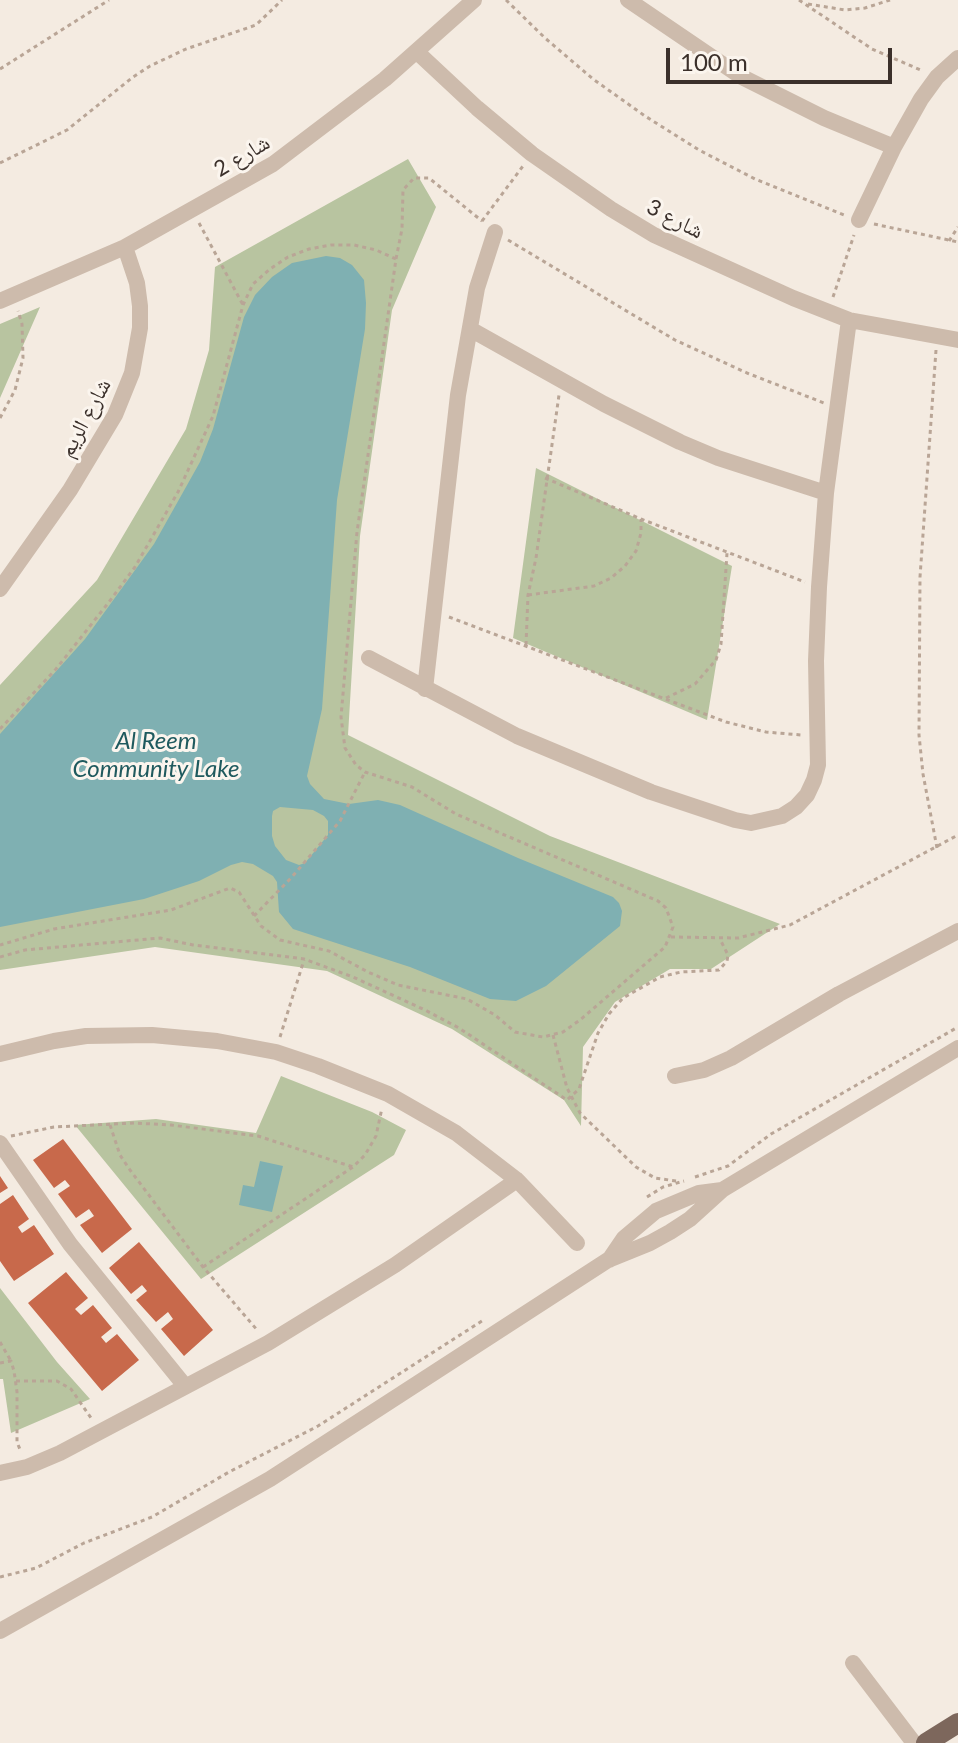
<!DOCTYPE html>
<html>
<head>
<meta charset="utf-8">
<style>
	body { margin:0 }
	#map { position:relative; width:958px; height:1743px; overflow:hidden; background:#f4ebe1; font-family:Lato,sans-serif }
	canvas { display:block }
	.scale { position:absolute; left:666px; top:48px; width:226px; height:36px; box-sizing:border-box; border:4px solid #3b302b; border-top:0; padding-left:10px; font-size:24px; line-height:28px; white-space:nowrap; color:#3b302b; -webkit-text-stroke:6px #fbf5ee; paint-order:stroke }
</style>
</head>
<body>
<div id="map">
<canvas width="958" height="1743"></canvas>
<div class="scale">100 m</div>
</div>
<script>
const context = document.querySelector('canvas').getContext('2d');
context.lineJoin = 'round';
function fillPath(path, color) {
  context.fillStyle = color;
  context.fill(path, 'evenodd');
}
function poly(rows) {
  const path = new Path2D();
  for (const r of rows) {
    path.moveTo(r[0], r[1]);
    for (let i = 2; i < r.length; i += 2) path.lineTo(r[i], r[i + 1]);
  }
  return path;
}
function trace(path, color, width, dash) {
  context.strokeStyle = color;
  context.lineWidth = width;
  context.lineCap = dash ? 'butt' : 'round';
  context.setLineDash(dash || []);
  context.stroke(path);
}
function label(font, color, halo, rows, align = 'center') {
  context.font = font + ' Lato,"Noto Naskh Arabic",sans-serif';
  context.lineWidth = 6;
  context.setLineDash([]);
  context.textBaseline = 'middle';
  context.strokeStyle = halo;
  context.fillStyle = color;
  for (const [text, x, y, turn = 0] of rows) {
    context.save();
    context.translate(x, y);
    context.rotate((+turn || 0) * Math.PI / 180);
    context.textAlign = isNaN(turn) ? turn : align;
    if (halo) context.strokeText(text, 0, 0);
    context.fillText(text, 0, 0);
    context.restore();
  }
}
fillPath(poly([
	[408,159,436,207,392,310,360,536,348,735,550,836,780,924,711,969,670,969,615,1002,583,1047,581,1126,564,1100,452,1029,327,971,155,947,0,970,0,685,97,580,186,429,209,350,215,267],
	[40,307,0,398,0,324],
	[536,468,732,566,707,720,513,638],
	[281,1076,372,1112,406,1130,394,1155,201,1279,75,1125,156,1119,256,1133],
	[0,1288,57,1362,90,1399,11,1433,3,1379,0,1379]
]), '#b8c4a0');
fillPath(poly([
	[326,256,340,258,352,265,364,280,366,303,365,329,337,500,322,709,307,776,310,784,324,799,349,804,378,800,400,805,518,858,613,897,619,903,622,911,620,926,546,986,516,1001,490,999,410,967,293,929,279,912,277,882,273,876,253,864,242,862,231,865,199,881,144,899,0,927,0,734,85,639,154,544,200,462,213,429,244,317,255,295,272,277,292,263],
	[280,807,313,810,324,816,328,821,328,835,305,863,299,865,286,860,275,846,272,836,272,816,273,811],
	[260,1161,283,1166,272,1212,239,1205,243,1185,254,1187]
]), '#7fb0b2');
fillPath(poly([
	[63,1139,132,1229,102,1253,80,1225,94,1216,89,1209,76,1218,58,1194,70,1186,65,1180,54,1188,33,1160],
	[0,1176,8,1188,0,1193],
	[13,1195,29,1219,18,1227,22,1233,34,1225,54,1254,14,1281,0,1261,0,1204],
	[139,1242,213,1330,184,1356,161,1329,173,1319,168,1312,156,1322,136,1300,147,1291,142,1285,131,1294,109,1268],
	[66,1272,88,1298,75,1309,81,1315,93,1305,112,1328,101,1337,106,1343,117,1334,139,1360,102,1391,28,1303]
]), '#c8694b');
trace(poly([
	[506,0,545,38,593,79,645,116,699,150,755,179,844,215],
	[799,0,872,49,923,71],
	[808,4,845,10,865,8,890,0],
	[0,69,109,0],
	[0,163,67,130,133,77,150,66,186,49,256,25,282,0],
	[482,221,523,166],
	[199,223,243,305],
	[874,224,958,242],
	[508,240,675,340,747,373,824,403],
	[949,241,958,227],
	[396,259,402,229,403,190,414,178,429,178,482,221],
	[833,297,854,235],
	[936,350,920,577,919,735,923,774,937,848],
	[0,418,15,390,23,358,22,324,18,311],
	[545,478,641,519,805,582],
	[528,595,594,586,611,578,625,566,636,551,641,533,641,519],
	[449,617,726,722,766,732,801,735],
	[526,645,528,595,536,558,559,395],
	[666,698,695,684,716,660,721,644,727,553],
	[0,729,56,669,109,602,135,567,178,492,213,416,243,305,253,284,270,269,288,257,309,249,331,245,354,245,376,250,396,259,357,532,341,717,345,748,356,765,365,772,412,787,456,814,658,901,666,908,673,927,665,947,580,1020,563,1032,543,1037,515,1032,495,1015,467,999,398,985,368,972,329,951,280,940,261,926,239,892,230,888,171,910,54,929,0,945],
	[254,916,291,878,340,821,365,772],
	[671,937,738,938,790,925,958,835],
	[0,957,25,950,160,938,193,945,304,959,353,977,425,1010,459,1028,567,1100,579,1089,598,1033,609,1014,623,998,660,977,681,972,719,970,727,961,728,955,720,939],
	[553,1035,567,1088,580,1113,636,1167,655,1178,676,1181],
	[280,1037,304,960],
	[110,1125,120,1155,130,1170,203,1267,258,1331],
	[11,1136,54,1127,134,1123,171,1125,258,1136,353,1167],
	[695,1177,728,1166,771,1134,958,1027],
	[647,1197,663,1187,684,1181],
	[203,1267,353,1167,365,1155,376,1136,382,1108],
	[0,1342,11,1361],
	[0,1363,11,1361,14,1371,17,1392,17,1442,21,1452],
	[16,1381,57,1381,71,1389,91,1418],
	[0,1577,36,1568,84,1543,152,1517,229,1472,318,1426,485,1319]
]), '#b9a596', 3, [4, 4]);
trace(poly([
	[628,0,740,76,824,118,894,147],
	[417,52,477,108,532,154,611,209,654,235,793,298,849,320,958,340],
	[859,220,894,147,921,99,937,77,958,58],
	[0,301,125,247,273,164,385,79,474,0],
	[470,329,604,404,680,442,718,458,826,493],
	[0,589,70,490,115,415,132,373,140,328,140,306,137,283,125,247],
	[369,658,517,736,651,792,735,820,751,823,782,816,796,807,807,795,814,780,818,765,816,661,819,587,826,493,849,320],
	[425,689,458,395,477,288,495,232],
	[0,1054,54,1041,86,1036,152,1035,217,1041,276,1052,318,1066,388,1094,456,1133,517,1180,577,1243],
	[675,1076,704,1070,731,1058,839,994,958,931],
	[0,1143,70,1244,185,1386],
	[609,1260,624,1238,656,1211,699,1193,722,1190],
	[0,1473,27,1467,60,1453,268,1343,395,1265,517,1180],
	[0,1631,270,1479,608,1260,650,1243,670,1232,690,1219,722,1190,958,1048],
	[853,1663,914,1743]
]), '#cdbbac', 16);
trace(poly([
	[926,1743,958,1723]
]), '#7d675c', 20);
label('22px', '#3b302b', '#fbf5ee', [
	["شارع 2",242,156,-31],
	["شارع 3",675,219,27],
	["شارع الريم",85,418,-62]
]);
label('italic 24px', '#1f5a5e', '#fbf5ee', [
	["Al Reem",156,741],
	["Community Lake",156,769]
]);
</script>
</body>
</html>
